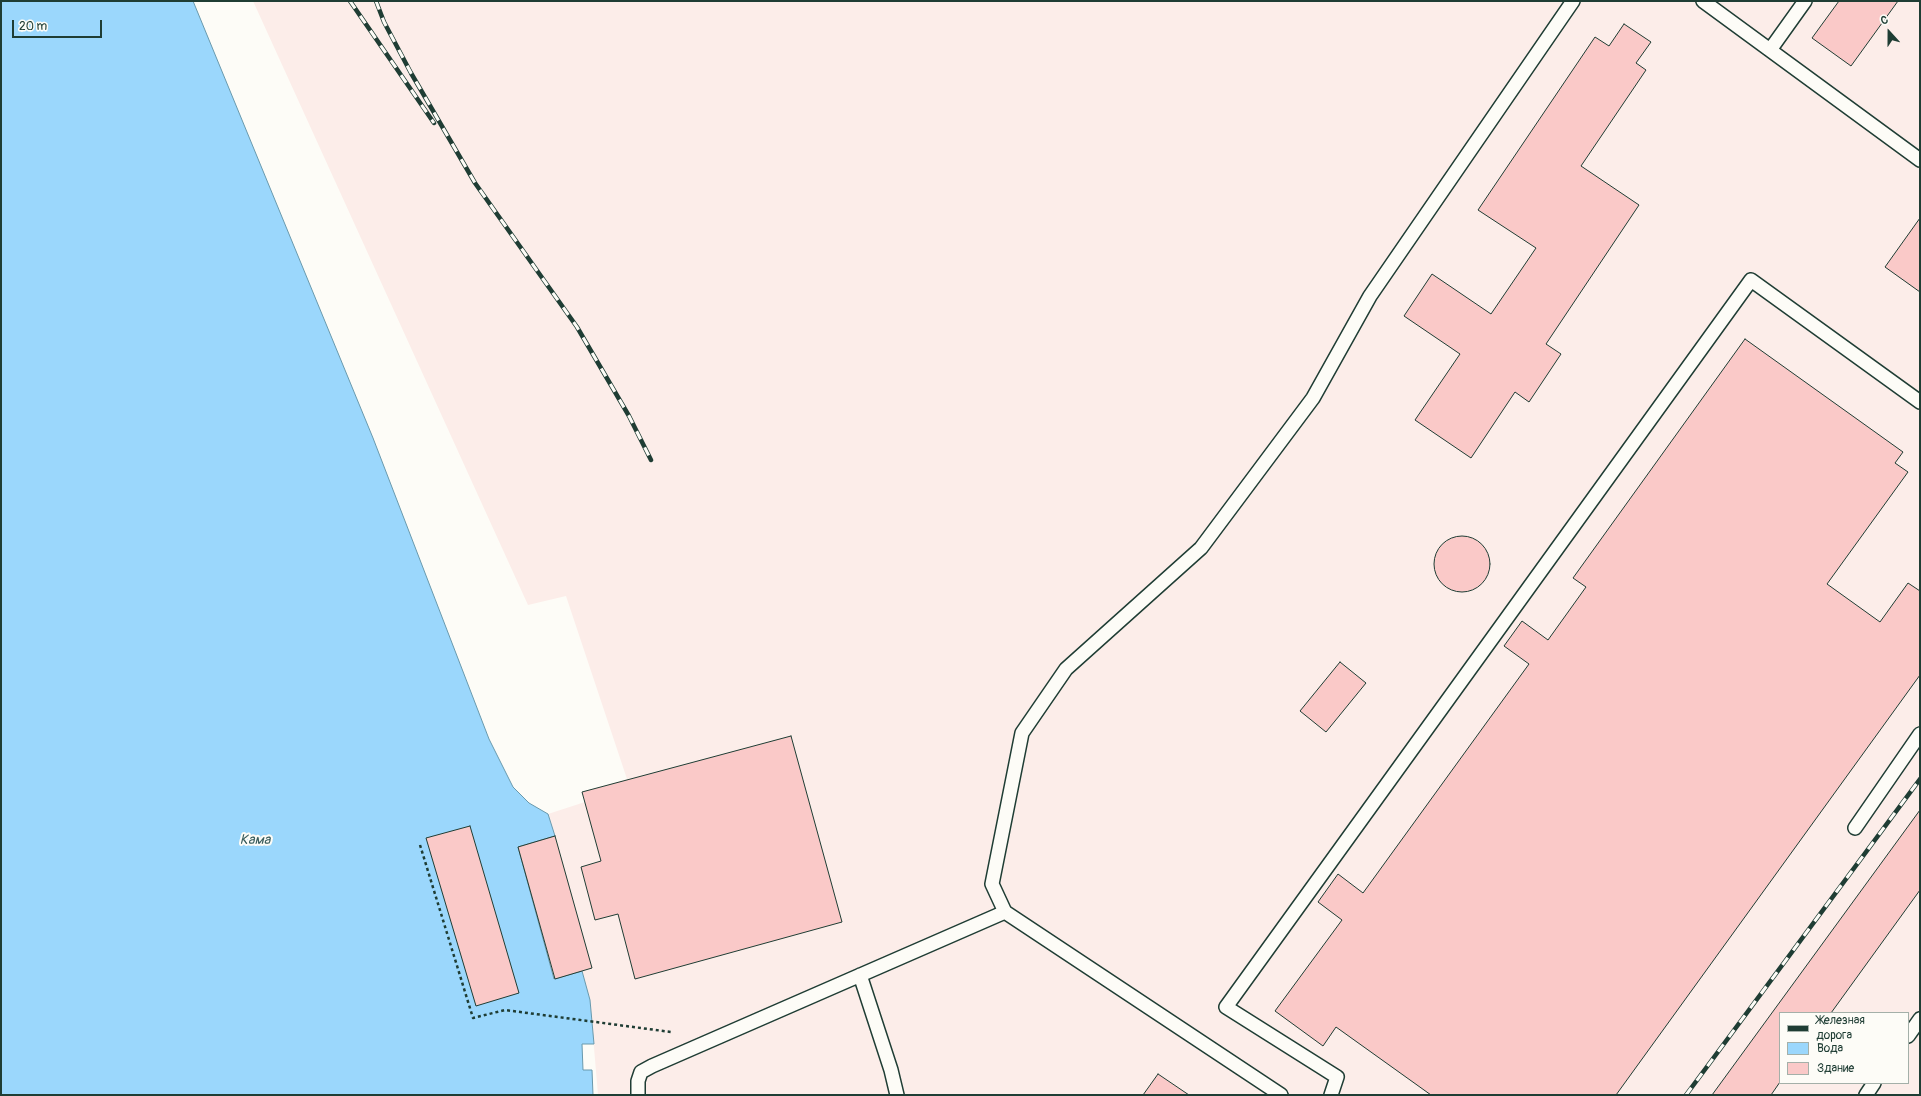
<!DOCTYPE html>
<html>
<head>
<meta charset="utf-8">
<style>
	body { margin:0 }
	#map { position:relative; width:1921px; height:1096px; overflow:hidden; background:#fdfcf7; font-family:Pangolin,sans-serif }
	canvas { display:block }
	.frame { position:absolute; inset:0; border:2px solid #1f3d34; pointer-events:none }
	.legend { position:absolute; left:1779px; top:1012px; width:130px; height:72px; box-sizing:border-box; background:#fdfcf7; border:1px solid #a4b0a9; margin:0; padding:5px 7px; list-style:none; font-size:12px; color:#1f3d34 }
	.legend li { display:flex; align-items:center; gap:8px; height:20px }
	.legend b { width:20px; border:1px solid #a4b0a9 }
	.north { position:absolute; left:1869px; top:12px; width:40px; height:40px; -webkit-text-stroke:3px #fdfcf7; paint-order:stroke; rotate:339deg; font-size:11px; font-weight:700; line-height:16px; text-align:center; color:#1f3d34 }
	.north::after { content:''; display:block; margin:auto; width:14px; height:18px; background:#1f3d34; clip-path:polygon(50% 0,100% 100%,50% 72%,0 100%) }
	.scale { position:absolute; left:12px; top:20px; width:90px; height:18px; box-sizing:border-box; border:2px solid #1f3d34; border-top:0; padding-left:5px; font-size:12px; line-height:14px; white-space:nowrap; color:#1f3d34; -webkit-text-stroke:3px #fdfcf7; paint-order:stroke }
</style>
</head>
<body>
<div id="map">
<canvas width="1921" height="1096"></canvas>
<div class="frame"></div>
<ul class="legend">
<li><b style="height:5px;background:#1f3d34"></b>Железная дорога</li>
<li><b style="height:11px;background:#9bd7fc"></b>Вода</li>
<li><b style="height:11px;background:#fac9c8"></b>Здание</li>
</ul>
<div class="north">С</div>
<div class="scale">20 m</div>
</div>
<script>
const context = document.querySelector('canvas').getContext('2d');
context.lineJoin = 'round';
function fillPath(path, color) {
  context.fillStyle = color;
  context.fill(path, 'evenodd');
}
function poly(rows) {
  const path = new Path2D();
  for (const r of rows) {
    if (r.length === 3) {
      path.moveTo(r[0] + r[2], r[1]);
      path.arc(r[0], r[1], r[2], 0, 2 * Math.PI);
      continue;
    }
    path.moveTo(r[0], r[1]);
    for (let i = 2; i < r.length; i += 2) path.lineTo(r[i], r[i + 1]);
  }
  return path;
}
function trace(path, color, width, dash) {
  context.strokeStyle = color;
  context.lineWidth = width;
  context.lineCap = dash ? 'butt' : 'round';
  context.setLineDash(dash || []);
  context.stroke(path);
}
function label(font, color, halo, rows, align = 'center') {
  context.font = font + ' Pangolin,sans-serif';
  context.lineWidth = 4;
  context.setLineDash([]);
  context.textBaseline = 'middle';
  context.strokeStyle = halo;
  context.fillStyle = color;
  for (const [text, x, y, turn = 0] of rows) {
    context.save();
    context.translate(x, y);
    context.rotate((+turn || 0) * Math.PI / 180);
    context.textAlign = isNaN(turn) ? turn : align;
    if (halo) context.strokeText(text, 0, 0);
    context.fillText(text, 0, 0);
    context.restore();
  }
}
fillPath(poly([
	[253,1,1920,1,1920,1095,598,1095,590,1000,582,971,555,979,518,847,555,836,548,814,585,802,582,792,627,779,566,596,528,605],
	[1780,1013,1908,1013,1908,1083,1780,1083]
]), '#fcede9');
const water = poly([
	[1,1,193,1,373,438,489,739,513,787,529,803,548,814,555,836,518,847,554,979,582,971,590,1000,594,1044,582,1044,583,1070,592,1070,593,1095,1,1095,1,1]
]);
fillPath(water, '#9bd7fc');
trace(water, '#6999ac', 1);
const building = poly([
	[1839,1,1898,1,1851,66,1812,38,1839,1],
	[1624,24,1651,42,1636,63,1646,70,1581,166,1639,205,1546,344,1561,354,1529,402,1515,392,1471,458,1415,420,1460,354,1404,316,1432,274,1491,314,1536,248,1478,210,1595,37,1609,46,1624,24],
	[1920,218,1920,292,1885,267,1920,218],
	[1745,339,1903,452,1895,463,1908,472,1827,584,1880,622,1908,583,1920,591,1920,675,1616,1095,1431,1095,1336,1027,1323,1046,1275,1011,1342,920,1318,902,1338,874,1363,893,1529,664,1504,646,1522,621,1548,640,1586,587,1573,578,1745,339],
	[1462,564,28],
	[1340,662,1366,683,1326,732,1300,711,1340,662],
	[791,736,842,922,635,979,618,914,595,920,581,867,601,861,582,792,791,736],
	[1920,810,1920,890,1831,1013,1780,1013,1780,1082,1771,1095,1712,1095,1920,810],
	[470,826,519,993,476,1006,426,838,470,826],
	[555,836,592,968,555,979,518,847,555,836],
	[1158,1074,1189,1095,1143,1095,1158,1074]
]);
fillPath(building, '#fac9c8');
trace(building, '#1f3d34', 1);
const service = poly([
	[1703,1,1920,160],
	[1770,50,1805,1],
	[1855,828,1920,734],
	[1005,912,992,884,1022,733,1066,669,1201,548,1313,398,1370,296,1573,1],
	[860,975,891,1070,897,1095],
	[1908,1036,1920,1019],
	[638,1095,638,1081,641,1072,652,1066,1005,912,1281,1095],
	[1331,1095,1337,1077,1226,1007,1751,280,1920,402],
	[1866,1095,1874,1083]
]);
trace(service, '#1f3d34', 16);
trace(poly([
	[420,845,473,1018,505,1010,671,1032]
]), '#1f3d34', 2.5, [3, 3]);
trace(service, '#fdfcf7', 13);
const rail = poly([
	[350,1,434,123],
	[376,1,384,22,411,73,475,183,577,327,629,416,651,460],
	[1686,1095,1920,779]
]);
trace(rail, '#1f3d34', 4.5);
trace(rail, '#fdfcf7', 3, [9]);
label('italic 14px', '#385c5c', '#fdfcf7', [
	["Кама",255,840]
]);
</script>
</body>
</html>
